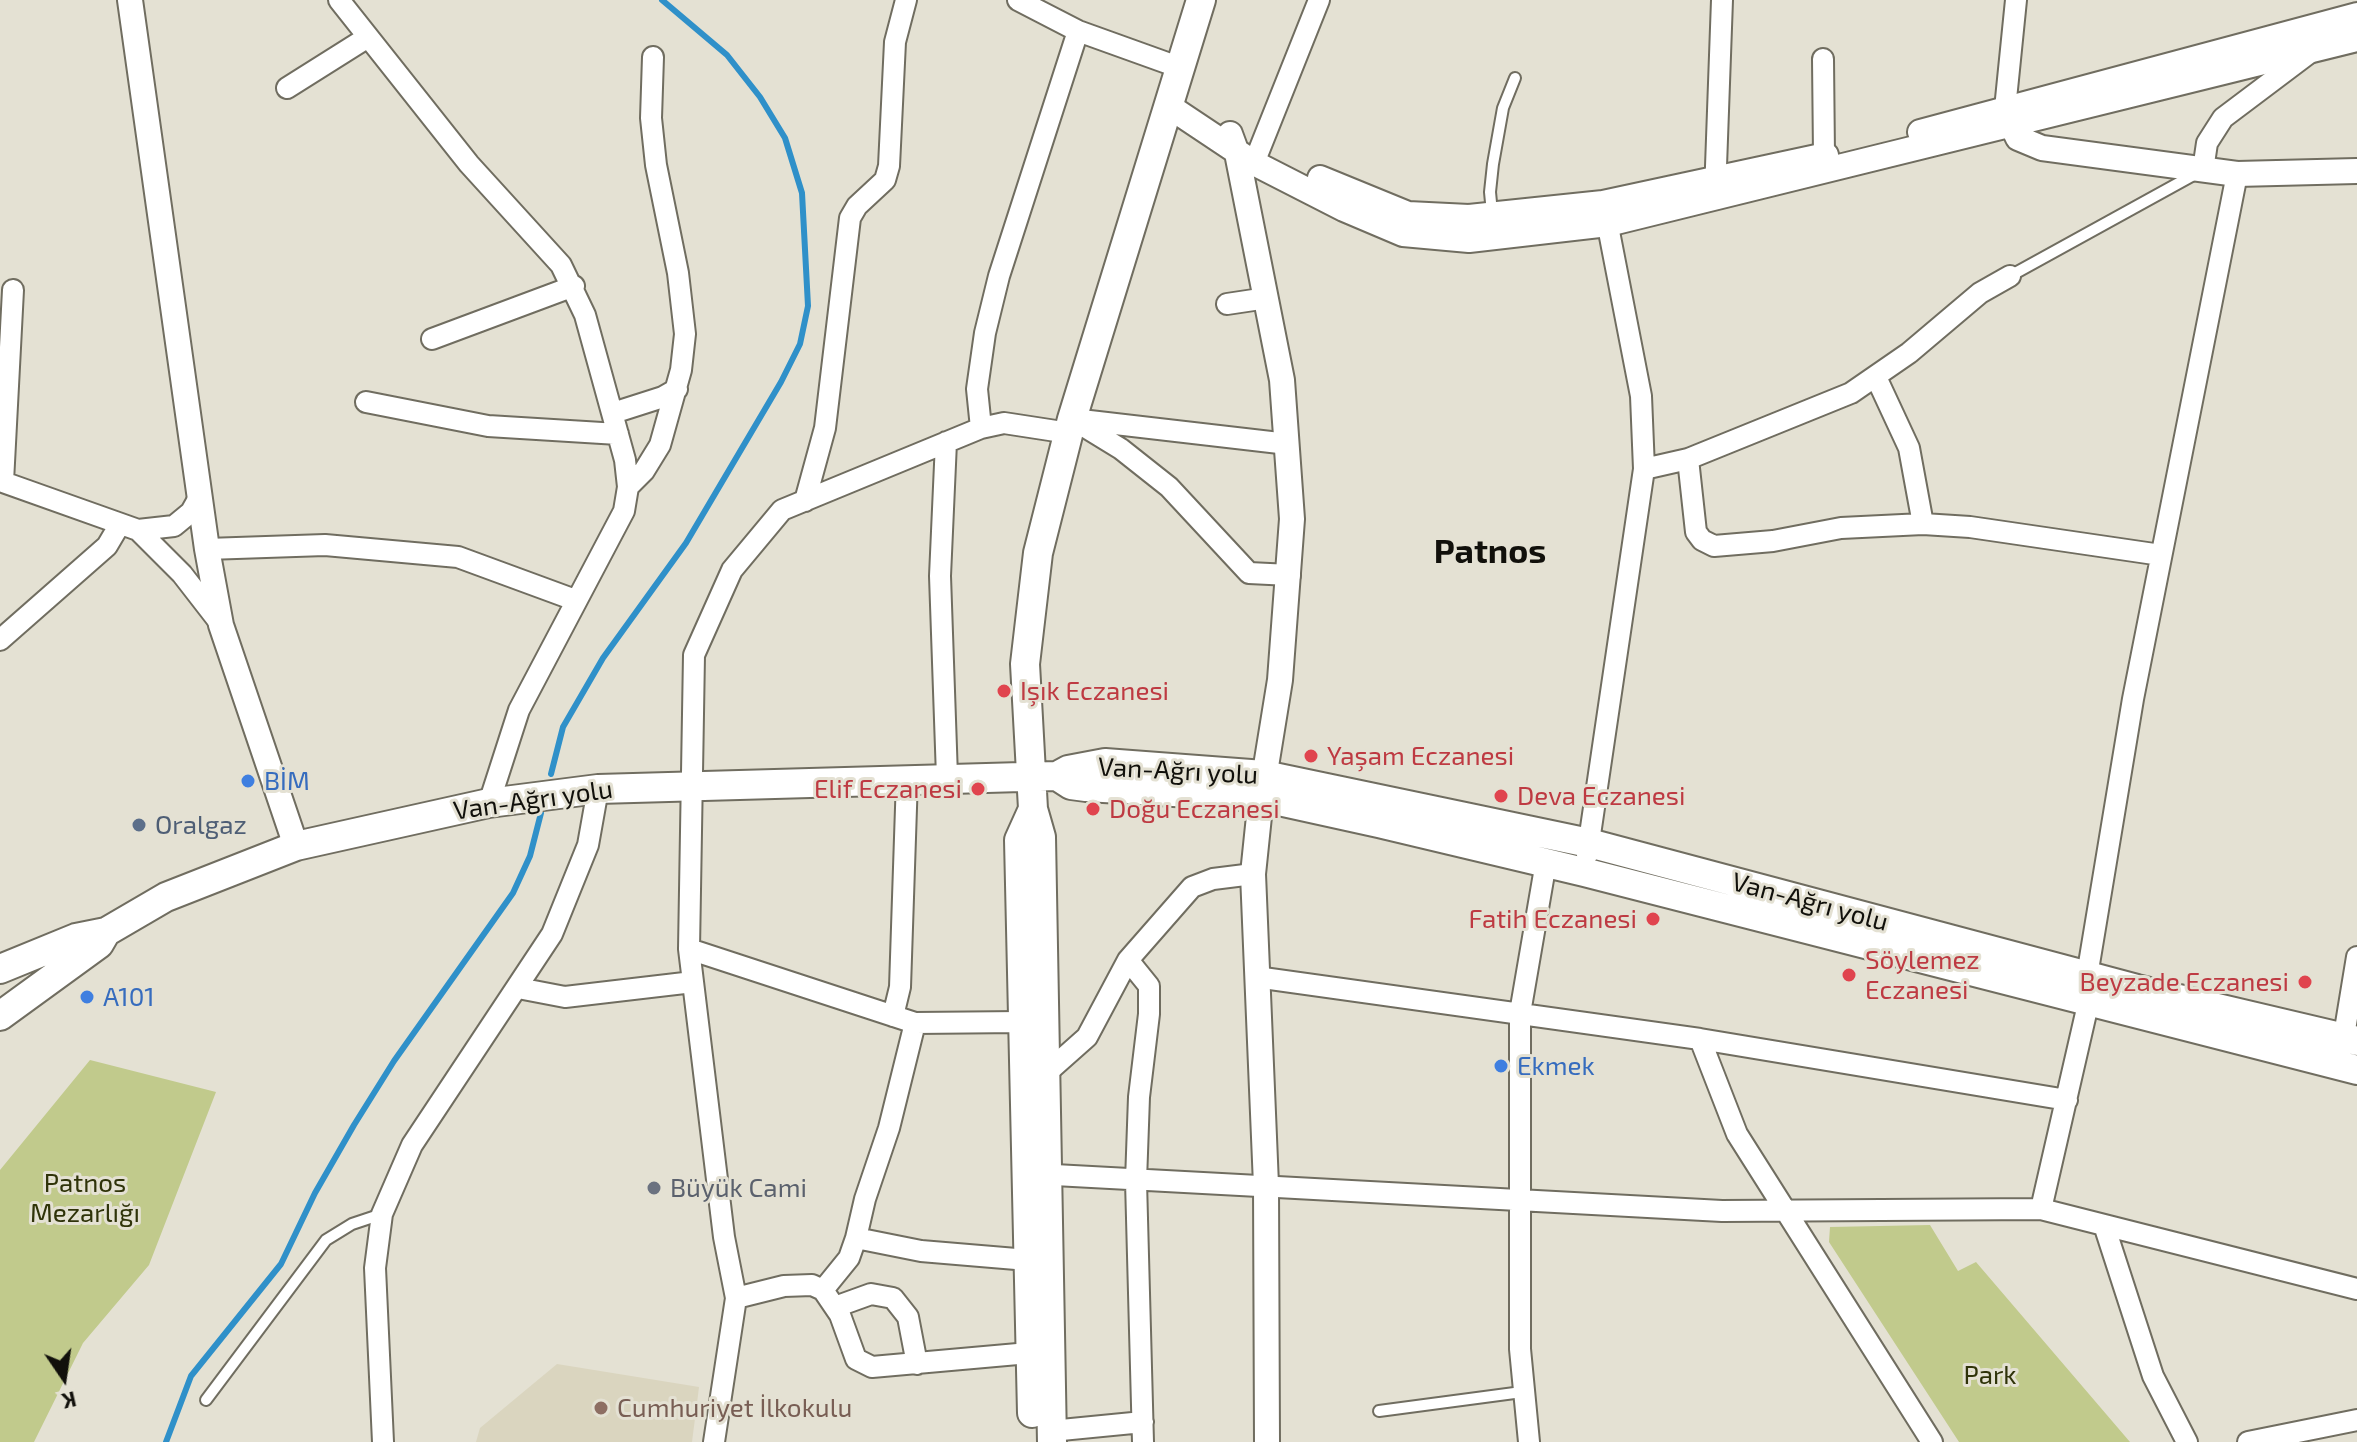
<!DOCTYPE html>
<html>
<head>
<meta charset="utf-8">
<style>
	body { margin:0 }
	#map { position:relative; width:2357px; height:1442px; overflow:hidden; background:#e4e1d3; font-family:"Exo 2",sans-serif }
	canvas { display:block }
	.north { position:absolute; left:24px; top:1338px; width:80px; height:80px; -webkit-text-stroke:6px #e4e1d3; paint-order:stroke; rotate:167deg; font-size:22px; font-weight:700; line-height:32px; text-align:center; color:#11100b }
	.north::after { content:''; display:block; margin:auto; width:28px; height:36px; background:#11100b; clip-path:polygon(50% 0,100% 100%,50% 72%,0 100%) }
</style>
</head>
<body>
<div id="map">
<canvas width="2357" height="1442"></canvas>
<div class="north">K</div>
</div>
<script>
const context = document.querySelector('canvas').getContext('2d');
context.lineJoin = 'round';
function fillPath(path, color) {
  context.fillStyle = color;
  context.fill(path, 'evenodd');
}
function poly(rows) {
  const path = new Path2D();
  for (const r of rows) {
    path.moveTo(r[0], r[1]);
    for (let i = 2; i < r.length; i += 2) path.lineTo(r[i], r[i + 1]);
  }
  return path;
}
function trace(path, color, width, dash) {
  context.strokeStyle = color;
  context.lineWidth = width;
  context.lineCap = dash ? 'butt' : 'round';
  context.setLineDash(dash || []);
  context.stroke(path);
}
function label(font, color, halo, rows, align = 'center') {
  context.font = font + ' "Exo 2",sans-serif';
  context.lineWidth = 6;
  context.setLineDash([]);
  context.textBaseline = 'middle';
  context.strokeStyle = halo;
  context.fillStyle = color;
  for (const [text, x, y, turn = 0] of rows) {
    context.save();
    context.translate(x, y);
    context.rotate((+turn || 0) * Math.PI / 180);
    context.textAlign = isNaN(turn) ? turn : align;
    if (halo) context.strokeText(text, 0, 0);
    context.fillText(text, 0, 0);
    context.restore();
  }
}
fillPath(poly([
	[557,1364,699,1387,692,1442,476,1442,480,1428]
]), '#dad5bf');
fillPath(poly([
	[90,1060,216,1092,149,1265,83,1343,34,1442,0,1442,0,1170],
	[1930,1225,1958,1271,1976,1262,2130,1442,1959,1442,1829,1242,1830,1227]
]), '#c1ca8c');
trace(poly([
	[551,774,563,727,603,658,686,543,781,382,800,344,808,306,802,193,785,138,760,97,727,55,662,0],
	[166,1442,191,1376,281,1264,315,1193,354,1125,394,1061,513,893,530,856,541,813]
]), '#2f90c9', 6);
const service = poly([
	[1492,213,1490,192,1493,164,1503,108,1515,78],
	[2010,276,2197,173],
	[206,1400,326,1240,352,1224,382,1214],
	[1379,1411,1522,1392]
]);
const minor = poly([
	[339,0,469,164,561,265,585,315,625,460,628,487,624,511,519,710,489,803],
	[1018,0,1078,31,1181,68],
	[1823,59,1824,155],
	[287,88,368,37],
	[2005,109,2016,0],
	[1254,163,1319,0],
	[2203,170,2207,143,2223,118,2308,54],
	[1715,194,1722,0],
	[1227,304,1267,298],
	[432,339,574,286],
	[1876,377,1909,448,1923,524],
	[366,402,488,426,618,434],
	[613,413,663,397,677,389],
	[1072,419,1121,449,1169,487,1249,573,1290,575],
	[1081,420,1288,444],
	[981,428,977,389,985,333,999,276,1078,31],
	[946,442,940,576,947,777],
	[1688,459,1696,532,1702,540,1714,546,1773,541,1841,528,1923,524,1970,527,2161,555],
	[1644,469,1688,459,1851,393,1909,353,1980,293,2010,276],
	[0,481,138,530,174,526,191,512,200,496],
	[3,482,13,290],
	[628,487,644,471,660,445,681,370,685,334,678,273,656,165,651,118,653,57],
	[805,501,825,428,850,218,857,206,885,180,889,166,895,42,906,0],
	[138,530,182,574,220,623],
	[207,549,325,545,458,557,575,600],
	[0,640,107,546,120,524],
	[1587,855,1644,469,1641,396,1605,211],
	[689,949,915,1023,1021,1022,1036,1025],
	[1128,960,1149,986,1149,1014,1139,1097,1136,1181,1143,1442],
	[1256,977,1700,1039,2067,1100],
	[518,988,565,997,693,982],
	[893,1016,900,987,907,778],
	[1700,1039,1737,1134,1932,1442],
	[2342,1048,2357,957],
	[1043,1076,1087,1037,1128,960,1192,887,1213,879,1253,874],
	[1036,1174,1722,1211,2041,1209,2357,1289],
	[2041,1209,2089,1000,2087,976,2133,699,2237,174],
	[2104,1225,2153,1376,2187,1442],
	[856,1238,921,1251,1028,1260],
	[823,1290,849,1258,856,1238,865,1199,889,1128,915,1023],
	[736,1298,784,1286,812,1285,823,1290,840,1315,856,1359,872,1367,1029,1353],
	[835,1307,871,1294,893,1298,908,1317,917,1364],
	[1051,1431,1143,1422],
	[383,1442,375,1268,382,1214,412,1145,552,934,588,845,598,789],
	[714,1442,736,1298,724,1237,689,949,694,655,732,570,782,510,981,428,1004,423,1069,433],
	[1529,1442,1520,1349,1520,1013,1546,862],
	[2248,1442,2357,1420]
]);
const tertiary = poly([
	[130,0,207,549,221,625,296,846],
	[1170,107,1254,163,1344,209,1403,234,1469,240,1608,224,2357,39],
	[2007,115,2018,138,2042,148,2237,174,2357,171],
	[1920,132,2357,15],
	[1230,134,1237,153,1282,380,1292,519,1280,680,1261,797,1253,874,1266,1185,1267,1442],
	[1320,178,1408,214,1469,217,1603,203,1826,155]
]);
const secondary = poly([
	[1057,776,1071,785,1086,787,1261,797,1379,823,1584,872,2357,1070],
	[0,969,76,938,106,932,166,897,296,846,489,803,598,789,1057,776,1068,770,1105,763,1264,775,1589,843,2137,989,2357,1041],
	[0,1016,99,944,106,932],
	[1032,1413,1019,840,1033,809],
	[1052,1442,1041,837,1033,809,1025,664,1038,553,1072,419,1201,0]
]);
trace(service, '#706d60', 14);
trace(minor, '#706d60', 24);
trace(tertiary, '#706d60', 28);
trace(secondary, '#706d60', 32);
trace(service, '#fff', 10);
trace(minor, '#fff', 20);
trace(tertiary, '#fff', 24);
trace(secondary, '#fff', 28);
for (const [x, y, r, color] of [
	[1004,691,8,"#e0444e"],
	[1311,756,8,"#e0444e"],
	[248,781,8,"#3f7fe0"],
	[978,789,8,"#e0444e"],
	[1501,796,8,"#e0444e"],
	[1093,809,8,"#e0444e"],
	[139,825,8,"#5c6f8a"],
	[1653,919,8,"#e0444e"],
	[1849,975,8,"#e0444e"],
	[2305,982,8,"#e0444e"],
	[87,997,8,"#3f7fe0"],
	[1501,1066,8,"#3f7fe0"],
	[654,1188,8,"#6b7280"],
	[601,1408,8,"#8d6e63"]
]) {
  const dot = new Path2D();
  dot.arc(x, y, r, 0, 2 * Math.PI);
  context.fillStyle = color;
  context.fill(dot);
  trace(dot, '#e4e1d3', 3);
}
label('26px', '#be3a42', '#e4e1d3', [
	["Işık Eczanesi",1020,691],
	["Yaşam Eczanesi",1327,756],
	["Elif Eczanesi",962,789,"right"],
	["Deva Eczanesi",1517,796],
	["Doğu Eczanesi",1109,809],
	["Fatih Eczanesi",1637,919,"right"],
	["Söylemez",1865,960],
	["Eczanesi",1865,990],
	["Beyzade Eczanesi",2289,982,"right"]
], 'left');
label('26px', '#11100b', '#e4e1d3', [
	["Van-Ağrı yolu",1178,771,3],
	["Van-Ağrı yolu",533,800,-8],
	["Van-Ağrı yolu",1810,902,15]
]);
label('26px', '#366cbe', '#e4e1d3', [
	["BİM",264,781],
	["A101",103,997],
	["Ekmek",1517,1066]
], 'left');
label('26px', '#4e5e75', '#e4e1d3', [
	["Oralgaz",155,825]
], 'left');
label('26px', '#2f3309', '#e4e1d3', [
	["Patnos",85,1183],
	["Mezarlığı",85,1213],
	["Park",1990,1375]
]);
label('26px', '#5b616d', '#e4e1d3', [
	["Büyük Cami",670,1188]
], 'left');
label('26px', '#785e54', '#e4e1d3', [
	["Cumhuriyet İlkokulu",617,1408]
], 'left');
label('bold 34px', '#11100b', '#e4e1d3', [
	["Patnos",1490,552]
]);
</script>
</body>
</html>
